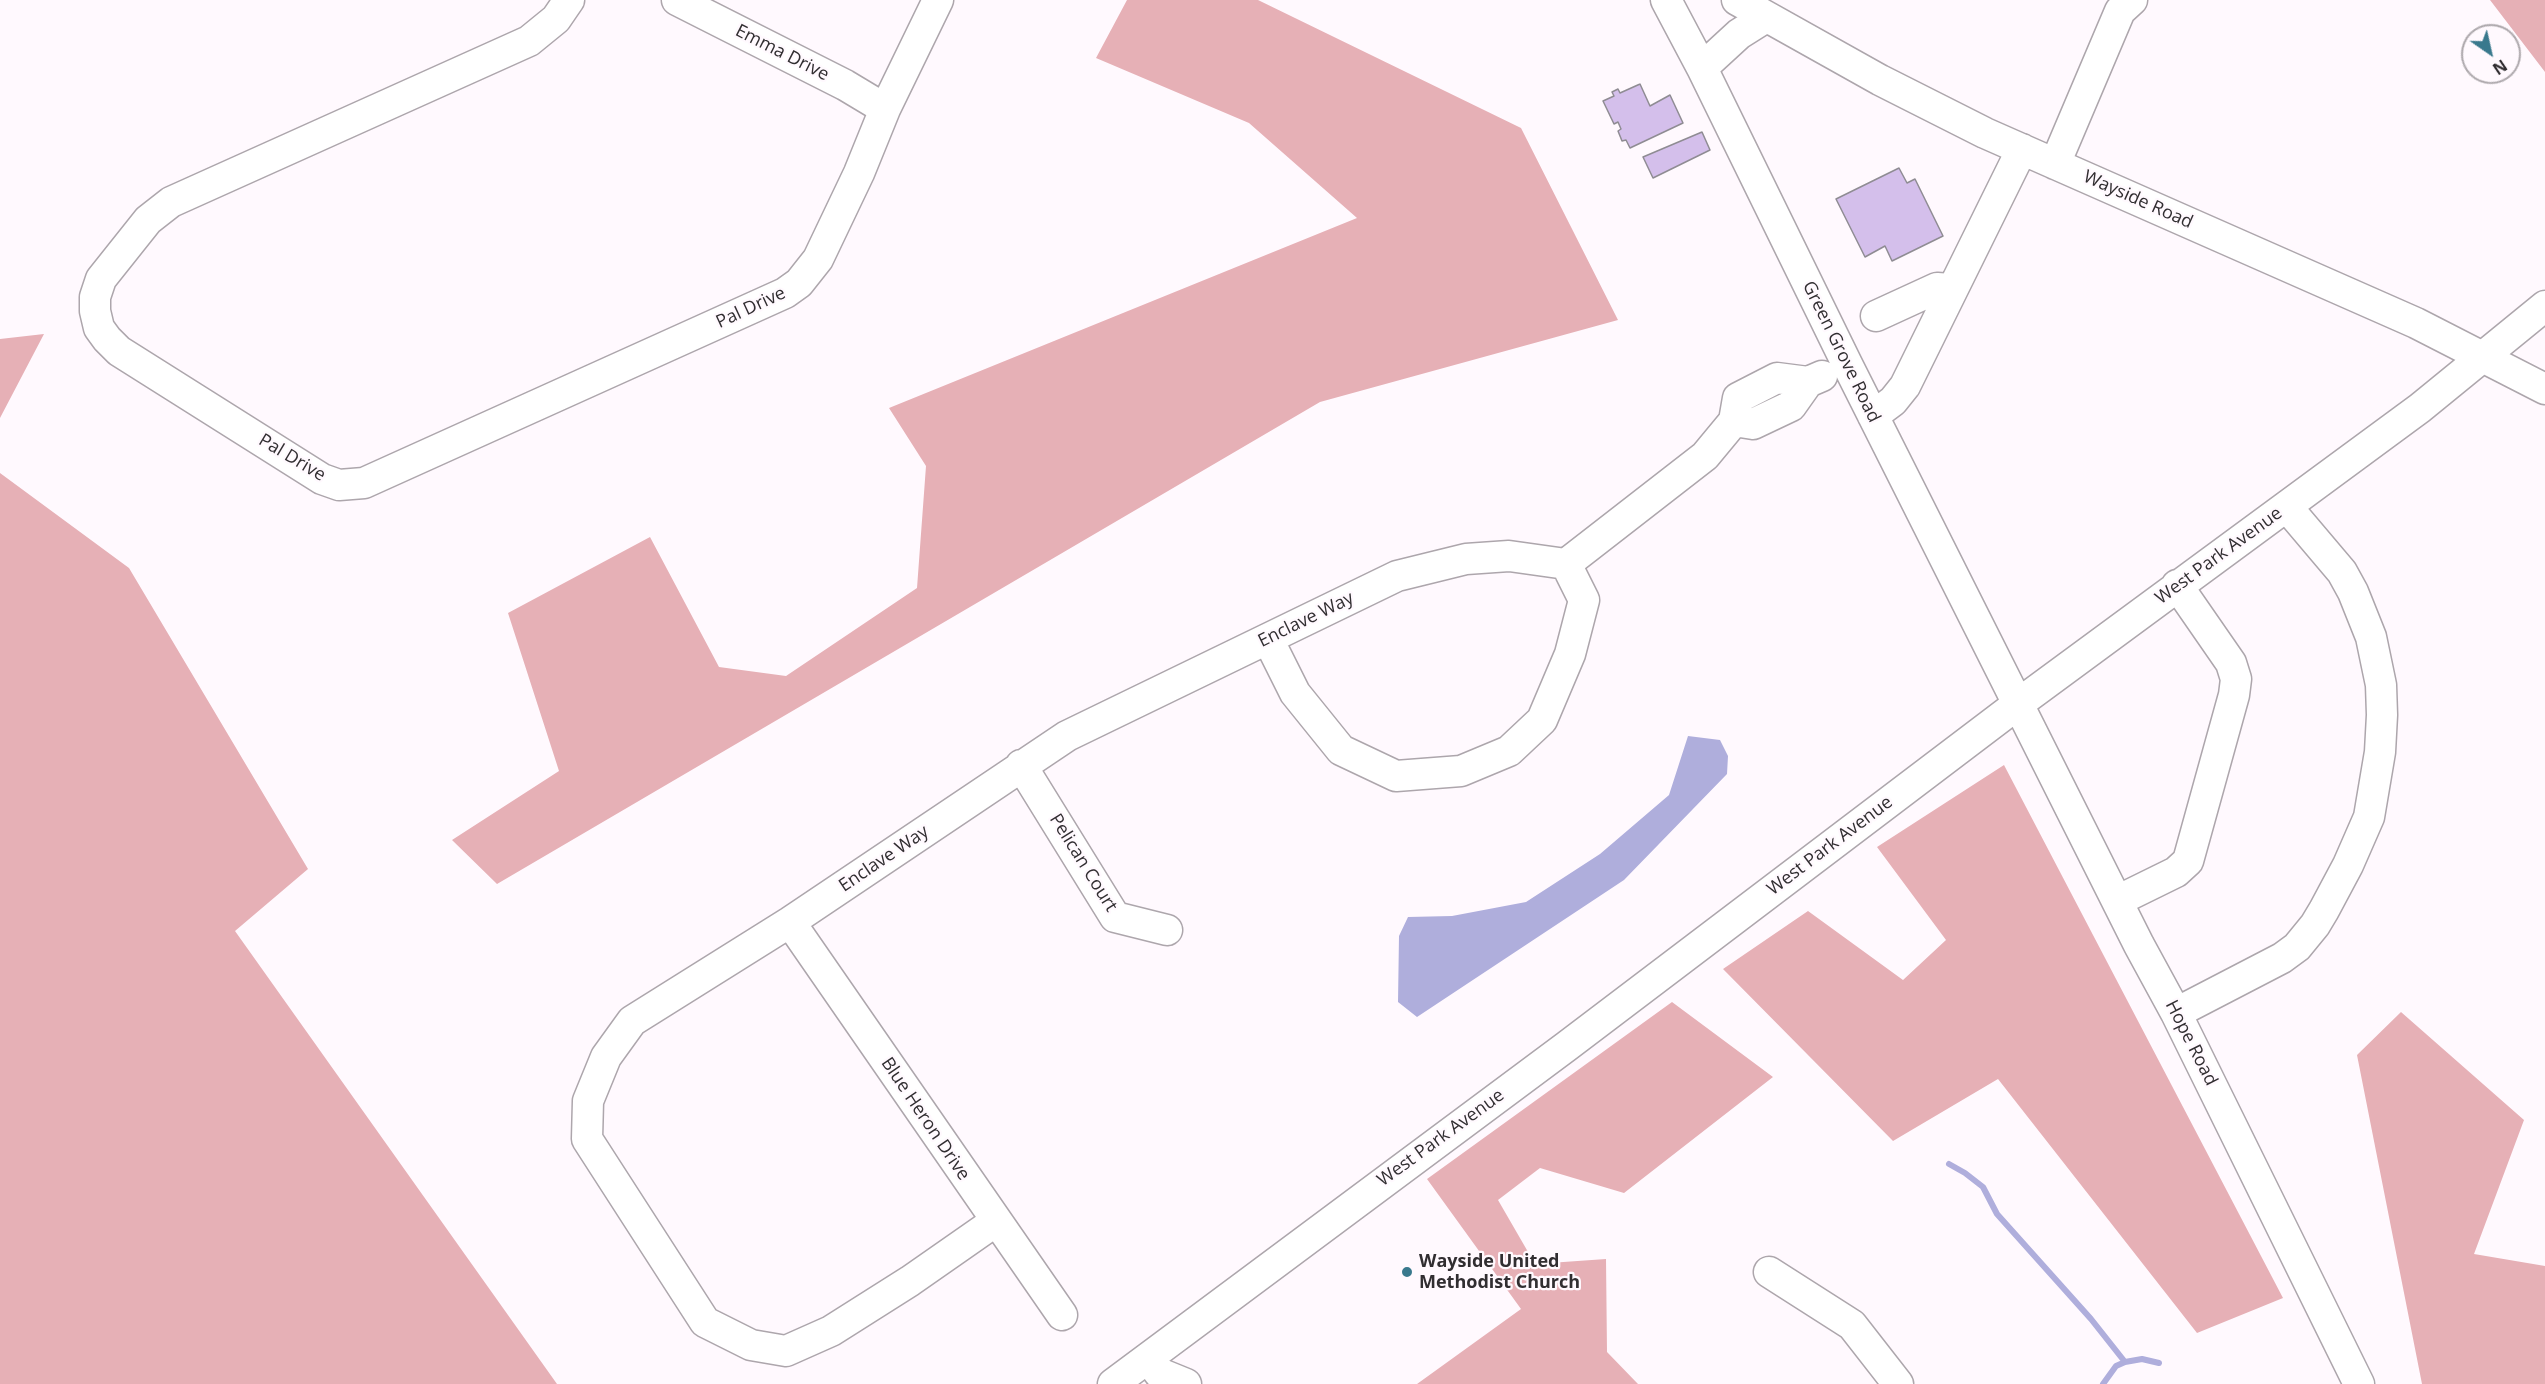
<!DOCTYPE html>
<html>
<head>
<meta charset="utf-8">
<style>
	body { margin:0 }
	#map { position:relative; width:2545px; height:1384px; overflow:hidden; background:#fff9fe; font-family:"Open Sans",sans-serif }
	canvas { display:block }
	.north { position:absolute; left:2461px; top:24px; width:60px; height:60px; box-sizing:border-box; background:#fff9fe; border:2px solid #ada8ac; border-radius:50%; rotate:146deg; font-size:16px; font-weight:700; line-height:24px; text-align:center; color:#312e31 }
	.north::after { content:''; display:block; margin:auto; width:21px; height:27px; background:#39798d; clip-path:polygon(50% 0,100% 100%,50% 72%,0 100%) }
</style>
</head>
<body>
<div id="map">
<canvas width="2545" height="1384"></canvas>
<div class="north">N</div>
</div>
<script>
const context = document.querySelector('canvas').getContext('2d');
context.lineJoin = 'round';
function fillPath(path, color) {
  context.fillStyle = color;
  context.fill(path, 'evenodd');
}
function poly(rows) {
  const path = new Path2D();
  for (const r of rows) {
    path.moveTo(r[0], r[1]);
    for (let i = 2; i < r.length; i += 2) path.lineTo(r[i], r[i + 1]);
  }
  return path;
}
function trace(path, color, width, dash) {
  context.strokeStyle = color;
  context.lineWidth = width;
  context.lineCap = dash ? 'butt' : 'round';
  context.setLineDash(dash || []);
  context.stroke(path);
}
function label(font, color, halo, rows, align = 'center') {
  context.font = font + ' "Open Sans",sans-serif';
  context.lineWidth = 4.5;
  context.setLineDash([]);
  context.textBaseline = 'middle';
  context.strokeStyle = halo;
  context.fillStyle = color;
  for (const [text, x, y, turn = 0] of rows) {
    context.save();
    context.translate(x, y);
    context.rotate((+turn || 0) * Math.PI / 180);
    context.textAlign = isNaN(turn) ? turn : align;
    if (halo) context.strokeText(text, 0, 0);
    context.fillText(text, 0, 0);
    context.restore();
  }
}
fillPath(poly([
	[1127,0,1258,0,1521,128,1618,320,1320,402,497,884,452,840,559,771,508,613,650,537,719,667,786,676,917,588,926,466,889,408,1357,218,1249,123,1096,58],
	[2490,0,2545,0,2545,72],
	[44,334,0,418,0,339],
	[0,473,129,568,308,869,235,931,557,1384,0,1384],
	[2004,765,2283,1298,2197,1333,1998,1079,1893,1141,1723,969,1808,911,1903,980,1946,940,1877,847],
	[1672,1002,1773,1077,1624,1193,1540,1168,1498,1200,1535,1264,1606,1259,1607,1352,1638,1384,1417,1384,1521,1309,1427,1179],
	[2401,1012,2524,1120,2474,1254,2545,1266,2545,1384,2422,1384,2357,1055]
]), '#e6b0b6');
fillPath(poly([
	[1688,736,1720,740,1728,756,1727,774,1624,880,1417,1017,1398,1002,1399,936,1408,917,1452,916,1526,902,1600,854,1669,795]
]), '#afaedc');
trace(poly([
	[1949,1164,1965,1173,1983,1187,1997,1214,2091,1319,2125,1362],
	[2103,1384,2116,1366,2125,1362,2142,1359,2159,1363]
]), '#afaedc', 6);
const building = poly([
	[1640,84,1650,106,1670,95,1683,123,1630,148,1626,140,1622,141,1618,131,1621,129,1618,122,1614,124,1603,101,1614,96,1612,92,1618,89,1620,93,1640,84],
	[1702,132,1710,150,1653,178,1643,157,1702,132],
	[1899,168,1907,183,1915,179,1943,236,1892,261,1885,246,1865,257,1836,199,1899,168]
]);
fillPath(building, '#d4bfeb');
trace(building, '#8f8c93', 1.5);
const minor = poly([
	[569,0,556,19,529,41,171,202,148,220,101,279,95,297,95,311,99,328,107,339,119,351,322,479,339,485,364,483,785,293,799,283,818,259,859,173,885,109,938,0],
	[677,0,845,85,885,109],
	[1666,0,1702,68,1847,364,2018,704,2139,945,2176,1013,2359,1384],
	[1737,0,1880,80,1985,133,2416,323,2545,389],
	[1702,68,1739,34,1766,17],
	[2055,164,2120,11,2132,0],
	[1876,316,1937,288,1951,289],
	[1873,416,1893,401,1905,386,2022,149],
	[1734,421,1753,424,1791,406,1808,382,1822,376],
	[1268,639,1295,693,1341,750,1396,776,1461,771,1509,751,1542,720,1570,654,1584,600,1566,564],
	[1021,765,1115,917,1167,930],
	[2117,901,2176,872,2188,861,2234,695,2236,679,2231,663,2177,585],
	[790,922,1062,1315],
	[2176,1013,2282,958,2297,947,2315,925,2324,910,2348,865,2369,817,2380,752,2382,715,2381,685,2371,637,2353,592,2342,572,2287,507],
	[996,1221,910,1281,831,1331,786,1351,751,1345,705,1322,587,1139,588,1101,606,1057,632,1021,790,922,1067,736,1397,576,1466,559,1509,556,1566,564,1705,456,1734,421,1738,398,1777,378,1808,382],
	[1769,1272,1852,1325,1898,1384],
	[1148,1358,1159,1373,1186,1384],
	[1113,1384,1567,1046,2018,704,2420,408,2545,306]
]);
trace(minor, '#ada6ac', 33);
trace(minor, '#fff', 30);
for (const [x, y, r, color] of [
	[1407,1272,6,"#39798d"]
]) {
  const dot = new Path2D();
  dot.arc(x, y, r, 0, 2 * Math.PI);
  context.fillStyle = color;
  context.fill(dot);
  trace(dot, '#fff9fe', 2);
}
label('18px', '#312e31', '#fff9fe', [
	["Emma Drive",782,53,27],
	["Wayside Road",2138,200,24],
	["Pal Drive",751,308,-25],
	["Green Grove Road",1841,352,64],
	["Pal Drive",292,458,31],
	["West Park Avenue",2219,556,-36],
	["Enclave Way",1306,620,-26],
	["West Park Avenue",1830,846,-37],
	["Enclave Way",884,859,-34],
	["Pelican Court",1083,863,58],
	["Hope Road",2191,1043,63],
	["Blue Heron Drive",925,1119,56],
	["West Park Avenue",1441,1138,-36]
]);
label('bold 18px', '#312e31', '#fff9fe', [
	["Wayside United",1419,1262],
	["Methodist Church",1419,1283]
], 'left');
</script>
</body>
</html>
